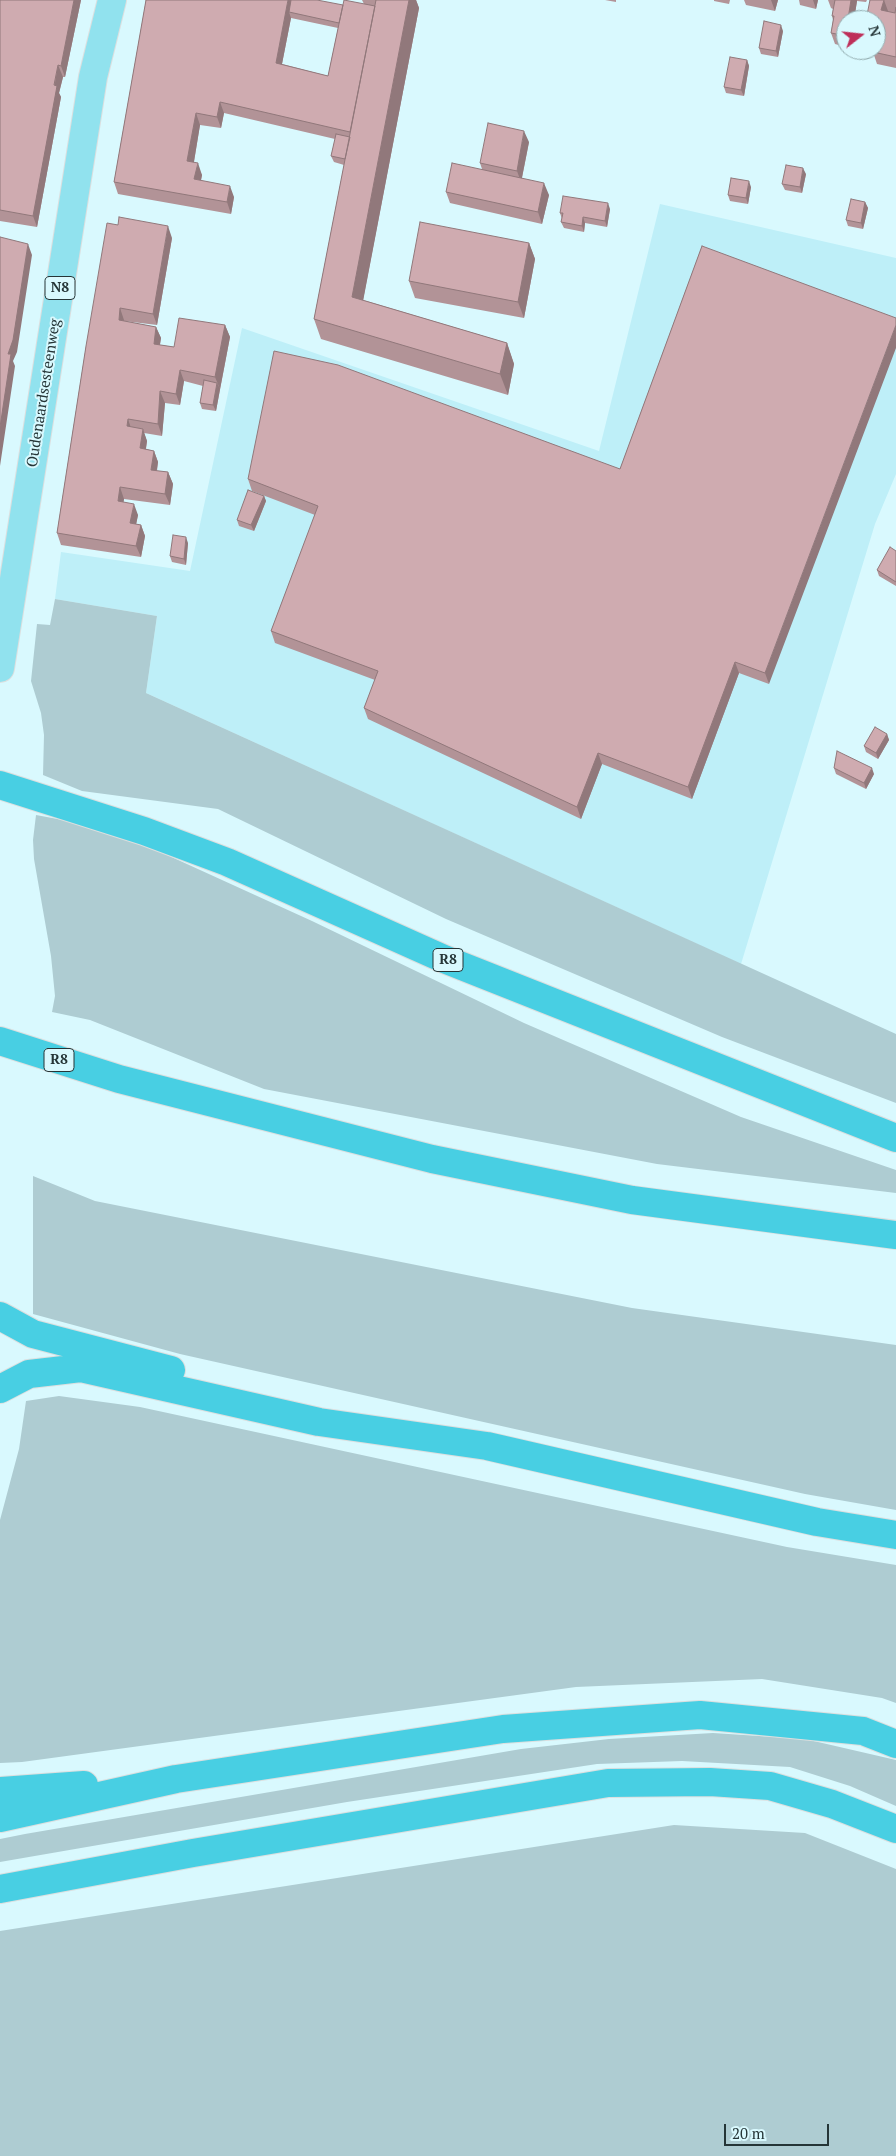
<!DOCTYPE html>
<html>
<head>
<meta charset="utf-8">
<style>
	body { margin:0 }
	#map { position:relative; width:896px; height:2156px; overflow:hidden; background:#d9f9fe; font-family:"PT Serif",serif }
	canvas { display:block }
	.north { position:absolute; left:836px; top:10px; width:50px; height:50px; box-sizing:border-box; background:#d9f9fe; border:1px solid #91abae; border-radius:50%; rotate:74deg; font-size:14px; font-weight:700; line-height:20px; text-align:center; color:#253537 }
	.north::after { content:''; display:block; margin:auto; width:18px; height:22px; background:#be2f59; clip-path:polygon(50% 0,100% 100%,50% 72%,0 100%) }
	.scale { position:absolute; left:724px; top:2124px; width:105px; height:22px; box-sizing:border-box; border:2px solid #253537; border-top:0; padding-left:6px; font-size:15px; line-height:18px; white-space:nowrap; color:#253537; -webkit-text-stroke:4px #d9f9fe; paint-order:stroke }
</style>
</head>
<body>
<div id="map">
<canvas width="896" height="2156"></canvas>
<div class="north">N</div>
<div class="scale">20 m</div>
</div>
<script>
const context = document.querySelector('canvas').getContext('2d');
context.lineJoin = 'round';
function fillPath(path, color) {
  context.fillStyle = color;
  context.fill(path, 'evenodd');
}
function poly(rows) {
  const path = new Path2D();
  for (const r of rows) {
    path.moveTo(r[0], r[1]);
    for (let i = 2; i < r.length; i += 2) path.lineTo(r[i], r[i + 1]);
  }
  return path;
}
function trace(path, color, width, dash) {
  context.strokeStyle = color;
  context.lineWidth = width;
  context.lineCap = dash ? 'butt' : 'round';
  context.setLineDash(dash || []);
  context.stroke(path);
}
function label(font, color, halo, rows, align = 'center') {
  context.font = font + ' "PT Serif",serif';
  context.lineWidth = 4;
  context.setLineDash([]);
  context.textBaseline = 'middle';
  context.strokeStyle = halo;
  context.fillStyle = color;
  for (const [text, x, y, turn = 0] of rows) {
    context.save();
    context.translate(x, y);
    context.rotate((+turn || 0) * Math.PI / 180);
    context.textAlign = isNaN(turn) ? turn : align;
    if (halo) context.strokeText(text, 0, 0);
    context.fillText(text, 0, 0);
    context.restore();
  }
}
fillPath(poly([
	[660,204,896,258,896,474,875,524,741,964,146,693,157,616,55,599,61,552,190,571,242,328,599,451]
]), '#beeff8');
fillPath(poly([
	[55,599,157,616,146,693,896,1034,896,1103,722,1037,446,919,218,809,82,791,43,775,44,735,41,713,31,681,37,624,50,625],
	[36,815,90,825,143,844,312,921,524,1023,741,1117,896,1170,896,1193,657,1164,264,1089,90,1020,52,1012,55,996,51,956,34,859,33,840],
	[33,1176,95,1201,632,1308,896,1345,896,1510,805,1494,180,1354,33,1314],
	[59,1396,140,1407,787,1547,896,1565,896,1703,882,1698,762,1679,576,1687,22,1762,0,1763,0,1520,19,1449,26,1401],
	[713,1733,805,1739,896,1760,896,1806,850,1786,790,1767,682,1761,597,1764,347,1802,0,1862,0,1839,25,1834,521,1749,609,1739],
	[674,1825,805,1833,896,1869,896,2156,0,2156,0,1931]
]), '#aeccd2');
const primary = poly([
	[0,668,93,77,112,0]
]);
const highway = poly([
	[0,785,144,831,227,862,444,959,896,1138],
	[0,1041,119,1079,432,1159,632,1200,896,1235],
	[0,1316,33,1334,171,1370],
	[0,1389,29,1374,81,1368,319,1422,487,1446,817,1522,896,1535],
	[0,1791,84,1785],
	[0,1818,176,1779,503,1729,700,1715,863,1731,896,1744],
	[0,1889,193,1853,608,1783,710,1782,770,1786,832,1804,896,1829]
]);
trace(primary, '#dcdfdf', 30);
trace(highway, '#dcdfdf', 30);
trace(primary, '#91e2ee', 28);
trace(highway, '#48cfe3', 28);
fillPath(poly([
	[0,0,81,0,65,77,63,77,59,93,61,97,37,227,0,221],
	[146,0,343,5,364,4,362,0,416,0,419,8,363,300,507,343,514,364,508,395,321,339,314,319,344,165,334,162,331,156,335,139,224,113,221,128,200,125,194,162,202,175,201,180,234,197,231,214,118,194,114,182],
	[291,18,338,28,328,76,282,64],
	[605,0,616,0,616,2],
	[714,0,730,0,729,4,714,1],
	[744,0,778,0,775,11,746,5],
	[799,0,818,0,816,9,800,5],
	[828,0,867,0,866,2,857,1,854,20,846,20,846,47,835,44,831,33,833,20,832,16,833,9,831,8],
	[870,0,896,0,896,68,877,64,873,52,876,50,876,20],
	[783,31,778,57,761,54,759,48],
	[747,60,749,66,744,96,726,93,724,87],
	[529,142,522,178,549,195,542,224,450,203,446,192,482,169,480,163],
	[806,174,802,193,785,190,782,184],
	[751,187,748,204,730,201,728,195],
	[865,202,868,208,863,229,848,226,846,220],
	[610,209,607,227,585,223,584,232,564,228,561,222,562,219,560,213],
	[172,238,157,325,124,321,156,327,161,338,160,345,174,347,225,325,230,337,216,411,202,409,200,403,203,386,184,381,180,405,165,403,162,436,144,433,147,441,146,449,154,451,158,462,157,471,168,472,173,484,170,505,124,499,123,502,138,515,136,524,141,525,145,536,141,557,61,545,57,533,86,346],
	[529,243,535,259,524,318,415,298,409,281],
	[702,246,769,684,739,673,692,799,602,764,581,819,368,719,364,708,375,680,275,643,271,631,315,515,252,491,248,479,620,469],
	[264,496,266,501,254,531,239,526,237,520],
	[188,543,186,565,172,562,170,556],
	[896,551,896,586,879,576,877,570],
	[887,734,889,740,878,759,866,752,864,746],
	[834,768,874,774,866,789,836,774]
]), '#b29397');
fillPath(poly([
	[74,0,81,0,65,77,61,66],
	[288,0,294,0,289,12,291,18,280,74,276,63],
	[409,0,416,0,419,8,360,317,352,297],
	[771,0,778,0,775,11],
	[813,0,818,0,816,9],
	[851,0,857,0,857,1,854,20,848,19],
	[884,0,888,11,885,21,881,10],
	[846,19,846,46,842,35],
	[781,25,783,31,778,57,776,51],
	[747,60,749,66,744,96,741,90],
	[58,65,63,77,59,93,61,97,37,227,33,216],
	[220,102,224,113,221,128,217,117],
	[196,113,200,125,192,173,187,161],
	[524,131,529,142,521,182,517,171],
	[198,163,202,175,199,190,194,179],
	[803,168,806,174,802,193,800,187],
	[749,181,751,187,748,204,746,198],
	[544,183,549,195,542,224,538,212],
	[230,186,234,197,231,214,227,202],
	[865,202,868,208,863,229,861,223],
	[608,203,610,209,607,227,605,221],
	[583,217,585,223,584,232,582,226],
	[168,226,172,238,157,325,153,314],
	[529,243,535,259,524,318,518,302],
	[28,244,32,255,17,352,13,361,15,366,0,466,0,427,8,354],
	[120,308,124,320,123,331,119,320],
	[225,325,230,337,220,389,215,377],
	[896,325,896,348,769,684,765,673],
	[156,327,161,338,158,355,154,344],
	[507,343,514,364,508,395,500,374],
	[180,370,184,381,180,405,176,394],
	[217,383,220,389,216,411,213,405],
	[160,391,165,403,162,436,158,424],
	[128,419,132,431,127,426],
	[143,429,147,441,144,460,140,448],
	[154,451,158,462,155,481,151,470],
	[168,472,173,484,170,505,165,494],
	[120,487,124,499,122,513,118,501],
	[264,496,266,501,254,531,251,525],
	[134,504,138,515,134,535,130,523],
	[141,525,145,536,141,557,136,546],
	[186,537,188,543,186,565,184,559],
	[735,662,739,673,692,799,688,787],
	[887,734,889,740,878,759,876,753],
	[598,753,602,764,581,819,577,807],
	[872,768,874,774,866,789,864,783]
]), '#91787b');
const building = poly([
	[0,0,74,0,61,66,58,65,54,85,57,86,33,216,0,210,0,0],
	[146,0,288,0,276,63,328,76,344,0,375,6,350,132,220,102,217,117,196,113,187,161,198,163,194,179,230,186,227,202,114,182,146,0],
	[291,0,317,0,343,5,339,23,289,12,291,0],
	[376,0,409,0,352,297,507,343,500,374,314,319,376,0],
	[835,0,851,0,848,19,846,19,842,35,831,33,834,16,832,16,835,0],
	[870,0,884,0,881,10,895,13,896,7,896,57,873,52,873,50,876,50,876,20,866,20,870,0],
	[764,21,781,25,776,51,759,48,764,21],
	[730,57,747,60,741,90,724,87,730,57],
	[488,123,524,131,517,171,480,163,488,123],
	[336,134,350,137,345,159,331,156,336,134],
	[452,163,544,183,538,212,446,192,452,163],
	[786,165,803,168,800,187,782,184,786,165],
	[731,178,749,181,746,198,728,195,731,178],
	[563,196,608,203,605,221,583,217,582,226,561,222,563,213,560,213,563,196],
	[851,199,865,202,861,223,846,220,851,199],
	[119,217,168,226,153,314,120,308,119,320,156,327,154,344,174,347,179,318,225,325,215,377,180,370,176,394,160,391,158,424,128,419,127,426,143,429,140,448,154,451,151,470,168,472,165,494,120,487,118,501,134,504,130,523,141,525,136,546,57,533,86,346,107,223,118,225,119,217],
	[420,222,529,243,518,302,409,281,420,222],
	[0,237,28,244,13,340,8,354,11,354,0,427,0,237],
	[702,246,896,318,896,325,765,673,735,662,688,787,598,753,577,807,364,708,378,671,271,631,318,506,248,479,274,351,338,365,620,469,702,246],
	[204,380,217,383,213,405,200,403,204,380],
	[248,490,264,496,251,525,237,520,248,490],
	[173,535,186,537,184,559,170,556,173,535],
	[890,547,896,551,896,582,877,570,890,547],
	[875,727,887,734,876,753,864,746,875,727],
	[837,751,872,768,864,783,834,768,837,751]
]);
fillPath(building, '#cfabb0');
trace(building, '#91787b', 1);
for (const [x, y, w] of [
	[60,288,30],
	[448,960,30],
	[59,1060,30]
]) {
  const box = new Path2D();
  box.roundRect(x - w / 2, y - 11.5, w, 23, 4);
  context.fillStyle = '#d9f9fe';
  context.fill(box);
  trace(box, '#253537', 1);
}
label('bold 14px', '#253537', null, [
	["N8",60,288],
	["R8",448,960],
	["R8",59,1060]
]);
label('15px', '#253537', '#d9f9fe', [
	["Oudenaardsesteenweg",44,393,-81]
]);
</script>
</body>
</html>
